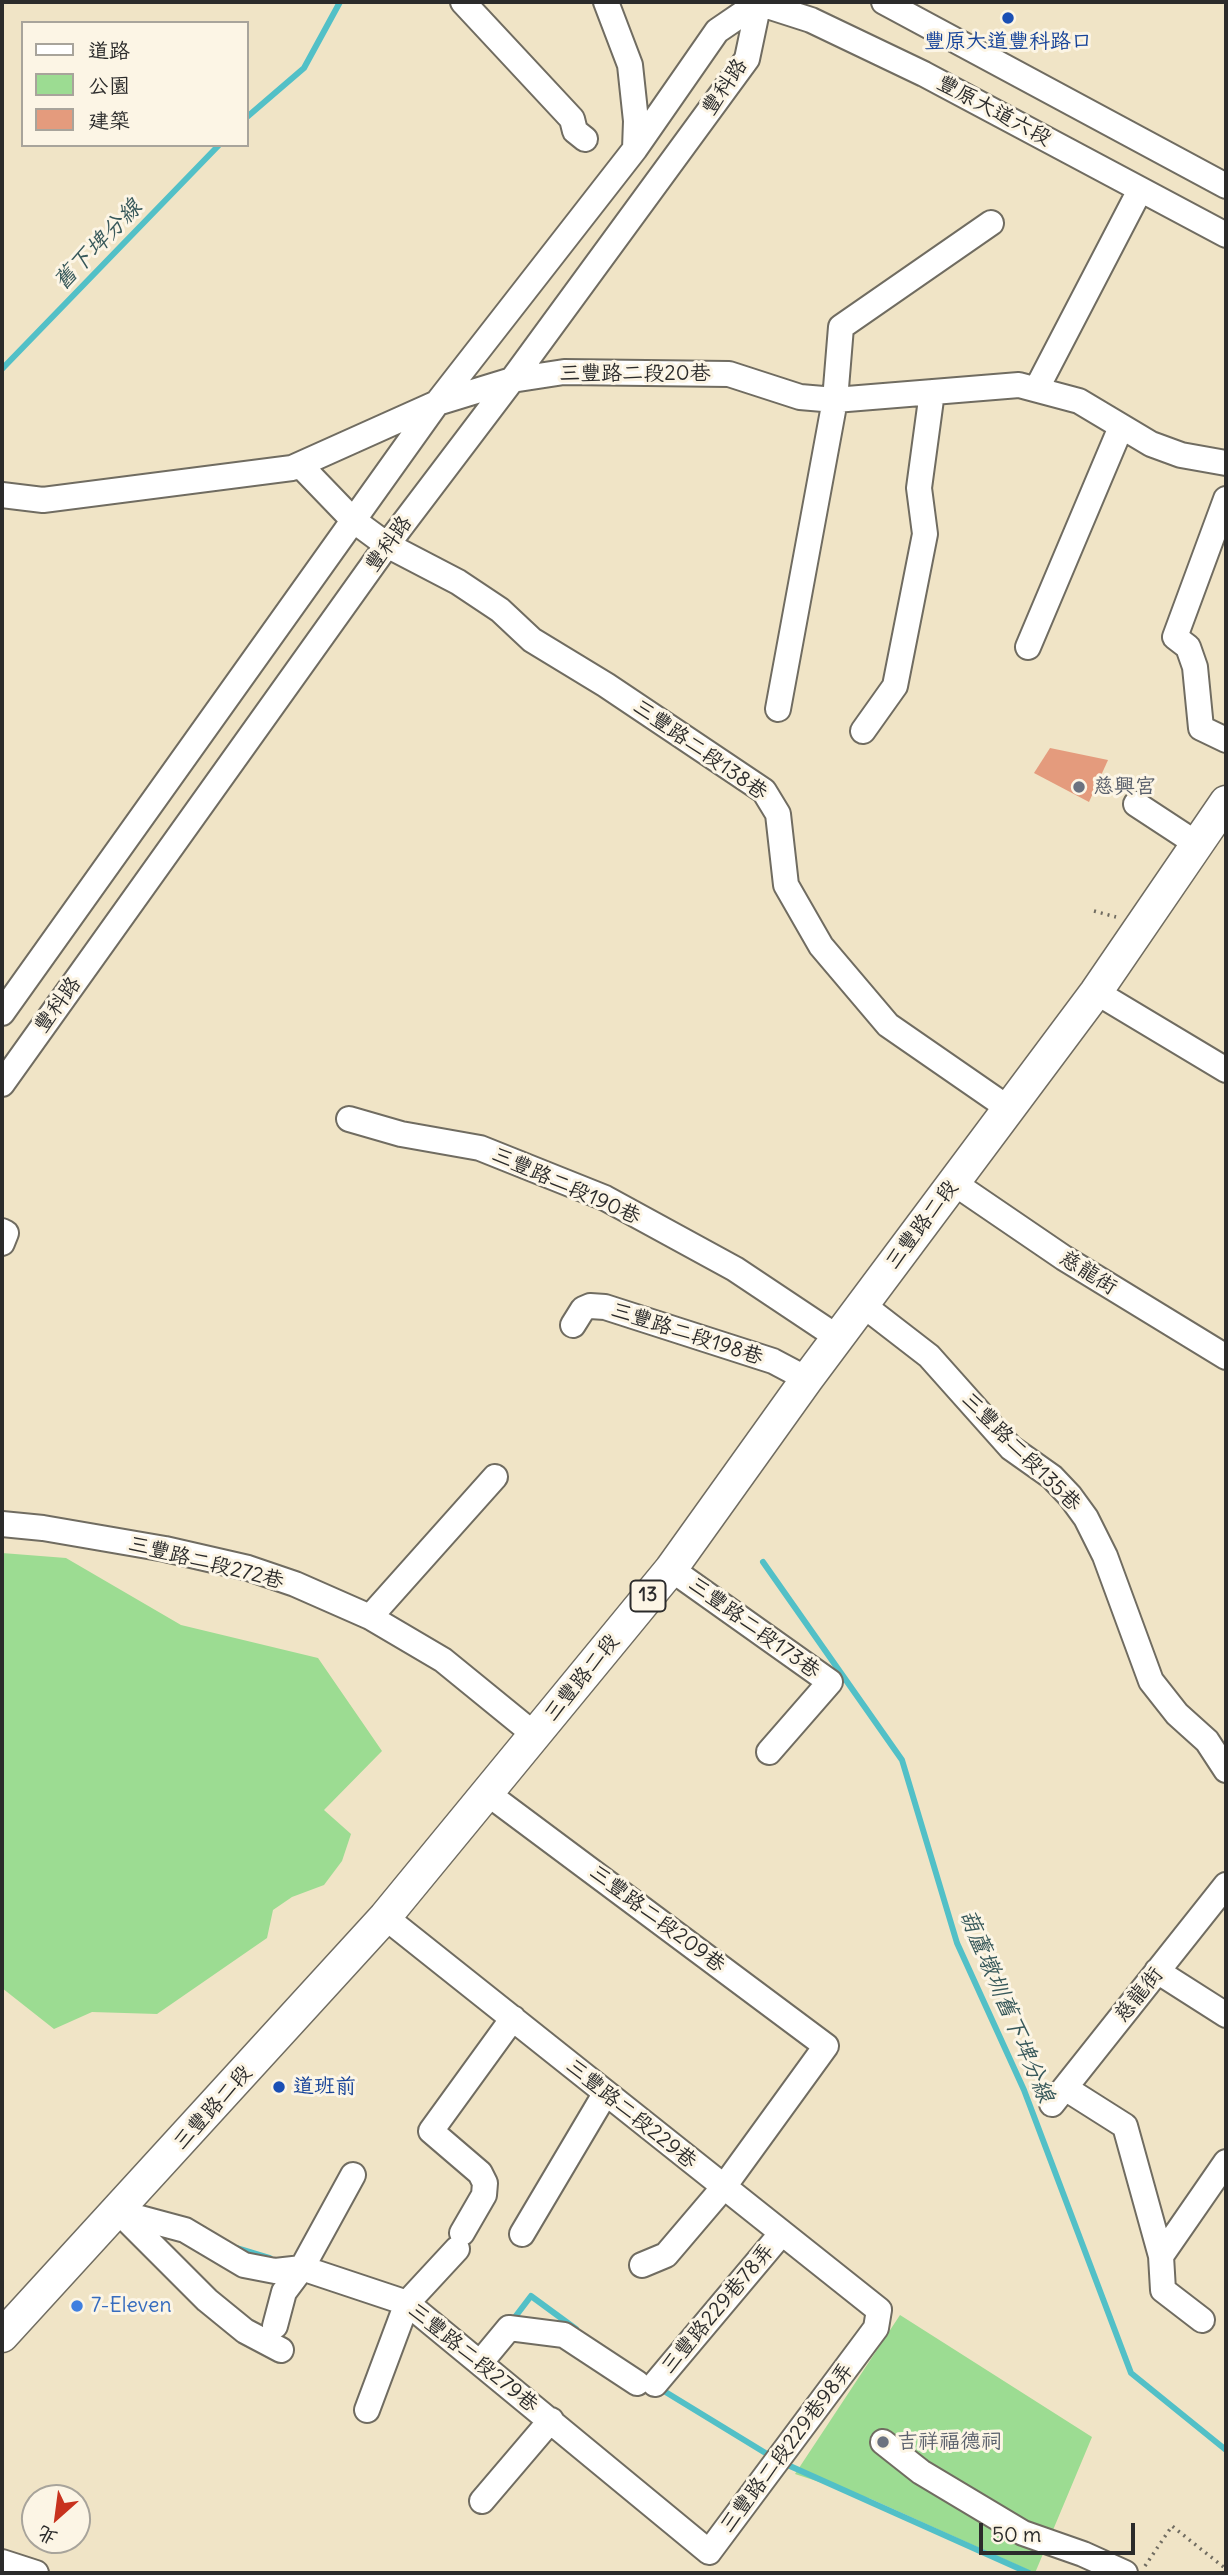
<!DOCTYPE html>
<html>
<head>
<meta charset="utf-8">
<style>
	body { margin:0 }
	#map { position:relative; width:1228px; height:2575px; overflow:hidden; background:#f0e4c6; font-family:Delius,"LXGW WenKai TC",sans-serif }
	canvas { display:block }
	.frame { position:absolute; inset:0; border:4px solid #2b2b2b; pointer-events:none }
	.legend { position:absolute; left:21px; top:21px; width:228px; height:126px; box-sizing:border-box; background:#fcf5e5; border:2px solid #a8a49b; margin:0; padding:9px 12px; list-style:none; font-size:21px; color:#2b2b2b }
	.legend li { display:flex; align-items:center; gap:14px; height:35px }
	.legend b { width:35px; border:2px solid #a8a49b }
	.north { position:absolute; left:21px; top:2484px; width:70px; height:70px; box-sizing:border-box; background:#fcf5e5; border:2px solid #a8a49b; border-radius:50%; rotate:208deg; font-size:19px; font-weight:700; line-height:28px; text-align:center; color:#2b2b2b }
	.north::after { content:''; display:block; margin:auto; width:24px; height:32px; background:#c8321e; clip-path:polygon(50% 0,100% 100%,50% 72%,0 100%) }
	.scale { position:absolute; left:979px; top:2523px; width:156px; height:32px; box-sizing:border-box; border:4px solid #2b2b2b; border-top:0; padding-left:9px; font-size:21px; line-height:24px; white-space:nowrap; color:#2b2b2b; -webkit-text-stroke:5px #fcf5e5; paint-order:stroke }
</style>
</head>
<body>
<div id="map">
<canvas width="1228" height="2575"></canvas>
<div class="frame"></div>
<ul class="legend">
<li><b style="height:9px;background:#fff"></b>道路</li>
<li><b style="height:19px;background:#9cdc92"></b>公園</li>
<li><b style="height:19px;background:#e49b7d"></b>建築</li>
</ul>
<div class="north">北</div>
<div class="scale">50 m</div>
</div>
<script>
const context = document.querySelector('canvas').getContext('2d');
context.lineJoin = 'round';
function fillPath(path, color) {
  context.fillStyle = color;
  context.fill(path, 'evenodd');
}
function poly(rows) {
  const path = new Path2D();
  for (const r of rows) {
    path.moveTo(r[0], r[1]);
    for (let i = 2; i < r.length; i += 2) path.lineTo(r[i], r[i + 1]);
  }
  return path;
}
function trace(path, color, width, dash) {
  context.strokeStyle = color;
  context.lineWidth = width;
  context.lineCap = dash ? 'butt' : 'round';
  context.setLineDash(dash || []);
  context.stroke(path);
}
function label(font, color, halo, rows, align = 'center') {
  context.font = font + ' Delius,"LXGW WenKai TC",sans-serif';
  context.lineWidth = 6;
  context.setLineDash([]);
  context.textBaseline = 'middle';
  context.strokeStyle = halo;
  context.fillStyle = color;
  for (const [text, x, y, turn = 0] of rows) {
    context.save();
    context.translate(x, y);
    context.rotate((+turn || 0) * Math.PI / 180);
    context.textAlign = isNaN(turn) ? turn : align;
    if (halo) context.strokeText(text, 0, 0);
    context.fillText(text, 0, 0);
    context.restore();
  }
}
fillPath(poly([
	[2,1553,66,1558,181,1625,318,1658,382,1751,324,1810,351,1834,342,1861,324,1885,292,1897,273,1910,267,1938,157,2014,92,2012,54,2029,2,1988],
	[900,2315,1092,2437,1035,2573,871,2499,795,2474]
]), '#9cdc92');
trace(poly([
	[247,117,304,68,340,2],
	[2,369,219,145],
	[763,1562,902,1760,957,1943,1024,2090,1131,2373,1226,2450],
	[237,2248,270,2258],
	[512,2321,531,2296,576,2329],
	[659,2388,772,2457],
	[781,2462,1029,2573]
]), '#52c0c7', 6);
fillPath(poly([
	[1050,748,1108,760,1089,802,1034,773]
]), '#e49b7d');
const minor = poly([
	[463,2,572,119,575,131,585,139],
	[606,2,630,65,636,121,635,149],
	[755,2,811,20,924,74,1226,235],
	[884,2,1226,186],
	[1037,388,1140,190],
	[300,465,353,520,387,545,458,582,500,610,532,640,606,685,764,791,778,814,786,885,821,946,888,1025,1008,1108],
	[2,495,43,500,292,468,437,403,512,380,564,372,729,374,800,397,835,400,1019,385,1079,401,1151,444,1181,455,1226,463],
	[1226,499,1175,637,1188,647,1195,667,1201,728,1226,740],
	[1028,647,1121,427],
	[778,709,835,400,841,327,991,223],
	[863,731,895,686,925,534,919,488,932,392],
	[1136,804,1197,844],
	[1096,992,1226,1070],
	[2,1013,437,403,635,149,717,31,758,3],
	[2,1084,387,545,512,380,747,59,759,2],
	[349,1119,401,1134,480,1148,605,1198,735,1269,837,1337],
	[954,1183,1064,1258,1226,1357],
	[2,1231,6,1233,2,1243],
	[863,1305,929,1356,1011,1448,1052,1477,1070,1496,1086,1518,1105,1556,1151,1681,1177,1714,1207,1741,1226,1770],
	[573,1325,583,1309,590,1306,605,1307,773,1361,807,1379],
	[2,1524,43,1528,165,1549,248,1568,295,1584,370,1617,443,1660,535,1735],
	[671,1569,830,1682,769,1752],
	[370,1617,495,1477],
	[487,1793,826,2046,723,2188,666,2255,642,2265],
	[1157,1971,1226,2015],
	[1065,2088,1125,2126,1161,2256,1163,2290,1202,2320],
	[1052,2104,1226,1885],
	[118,2212,185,2230,244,2265,275,2271,302,2268,407,2303,709,2552,876,2328,879,2310,385,1917],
	[119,2212,207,2300,245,2331,281,2350],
	[462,2233,484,2195,485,2183,480,2173,431,2131,513,2018],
	[522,2234,605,2094],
	[1161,2256,1226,2162],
	[275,2326,284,2292,302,2268,353,2175],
	[480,2363,509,2328,564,2335,637,2383],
	[655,2384,781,2234],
	[367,2410,407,2303,457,2249],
	[883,2442,921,2472,1023,2533,1083,2554,1125,2573],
	[482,2501,551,2420],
	[2,2562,36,2573]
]);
const major = poly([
	[2,2336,385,1917,671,1569,807,1379,1096,992,1226,802]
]);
trace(minor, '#706c61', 28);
trace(major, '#706c61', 35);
trace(poly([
	[1094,911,1116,917],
	[1145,2566,1172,2526,1226,2569]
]), '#706c61', 3.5, [2, 5]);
trace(minor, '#fff', 24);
trace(major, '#fff', 32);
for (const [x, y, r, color] of [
	[1008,18,7,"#1a4fb4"],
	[1079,787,7,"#6b7280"],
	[279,2087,7,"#1a4fb4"],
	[77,2306,7,"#3f7fe0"],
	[883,2442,7,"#6b7280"]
]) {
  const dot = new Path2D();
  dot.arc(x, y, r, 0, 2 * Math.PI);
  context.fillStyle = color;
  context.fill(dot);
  trace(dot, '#fcf5e5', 2.5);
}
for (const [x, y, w] of [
	[648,1596,35]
]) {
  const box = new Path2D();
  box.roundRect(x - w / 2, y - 15.5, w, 31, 5);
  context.fillStyle = '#fcf5e5';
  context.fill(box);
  trace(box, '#2b2b2b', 2);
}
label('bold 19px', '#2b2b2b', null, [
	["13",648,1596]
]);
label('21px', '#164399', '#fcf5e5', [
	["豐原大道豐科路口",1008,42],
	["道班前",293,2087,"left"]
]);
label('21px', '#2b2b2b', '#fcf5e5', [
	["豐科路",725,87,-56],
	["豐原大道六段",994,111,28],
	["三豐路二段20巷",635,374],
	["豐科路",389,544,-54],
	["三豐路二段138巷",700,750,35],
	["豐科路",58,1005,-54],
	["三豐路二段190巷",566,1186,24],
	["三豐路二段",922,1225,-53],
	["慈龍街",1088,1273,32],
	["三豐路二段198巷",687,1334,18],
	["三豐路二段135巷",1021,1452,45],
	["三豐路二段272巷",206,1563,14],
	["三豐路二段173巷",754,1628,36],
	["三豐路二段",582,1678,-51],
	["三豐路二段209巷",657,1919,37],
	["慈龍街",1139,1995,-51],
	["三豐路二段",213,2108,-48],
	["三豐路二段229巷",631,2114,39],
	["三豐路229巷78弄",718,2309,-50],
	["三豐路二段279巷",473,2358,39],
	["三豐路二段229巷98弄",787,2448,-53]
]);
label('21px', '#5b616d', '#fcf5e5', [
	["慈興宮",1093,787],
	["吉祥福德祠",897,2442]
], 'left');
label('21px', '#366cbe', '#fcf5e5', [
	["7-Eleven",91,2306]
], 'left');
label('italic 23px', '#37585a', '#fcf5e5', [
	["舊下埤分線",98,245,-46],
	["葫蘆墩圳舊下埤分線",1006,2006,67]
]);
</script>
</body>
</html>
